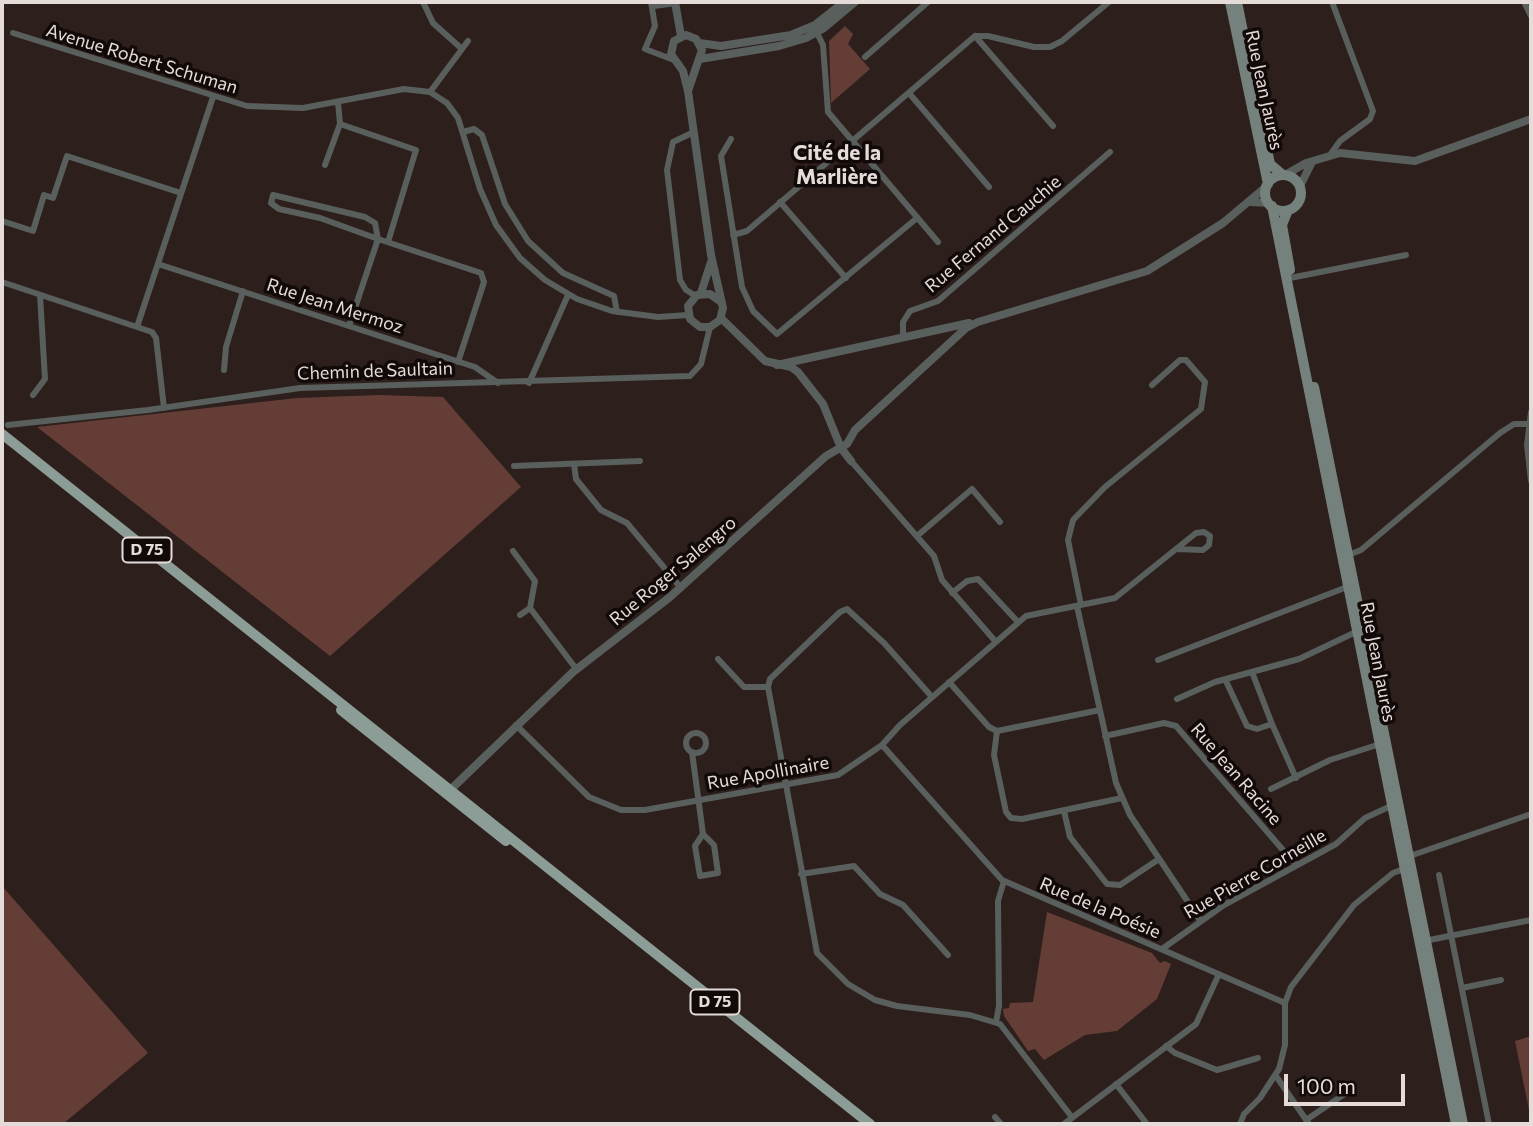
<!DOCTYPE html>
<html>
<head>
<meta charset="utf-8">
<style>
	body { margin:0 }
	#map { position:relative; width:1533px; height:1126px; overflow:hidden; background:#2d1f1c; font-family:Commissioner,sans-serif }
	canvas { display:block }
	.frame { position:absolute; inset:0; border:4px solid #e5dbd9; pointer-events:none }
	.scale { position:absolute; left:1284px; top:1074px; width:121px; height:32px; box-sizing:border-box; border:4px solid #e5dbd9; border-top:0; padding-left:9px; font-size:21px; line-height:24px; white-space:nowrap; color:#e5dbd9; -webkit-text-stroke:5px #110a09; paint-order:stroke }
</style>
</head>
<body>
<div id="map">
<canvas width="1533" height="1126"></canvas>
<div class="frame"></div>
<div class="scale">100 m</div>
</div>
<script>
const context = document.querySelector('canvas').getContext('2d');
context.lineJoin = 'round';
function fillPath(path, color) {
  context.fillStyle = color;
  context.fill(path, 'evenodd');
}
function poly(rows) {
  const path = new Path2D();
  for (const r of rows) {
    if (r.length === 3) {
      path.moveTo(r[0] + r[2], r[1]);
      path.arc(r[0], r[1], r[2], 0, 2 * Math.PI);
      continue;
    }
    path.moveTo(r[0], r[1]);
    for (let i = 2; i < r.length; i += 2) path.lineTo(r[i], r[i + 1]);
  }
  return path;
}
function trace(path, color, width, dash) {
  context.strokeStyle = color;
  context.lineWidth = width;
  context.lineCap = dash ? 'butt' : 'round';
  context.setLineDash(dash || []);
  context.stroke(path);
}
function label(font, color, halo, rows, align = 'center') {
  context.font = font + ' Commissioner,sans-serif';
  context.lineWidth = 7;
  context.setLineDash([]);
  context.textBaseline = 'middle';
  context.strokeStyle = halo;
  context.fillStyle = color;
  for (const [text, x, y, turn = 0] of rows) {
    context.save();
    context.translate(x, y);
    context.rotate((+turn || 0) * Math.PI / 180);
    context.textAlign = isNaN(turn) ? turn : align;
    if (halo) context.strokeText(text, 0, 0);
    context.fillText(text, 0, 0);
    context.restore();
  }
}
fillPath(poly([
	[845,26,853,34,848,44,870,69,831,103,829,41],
	[379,395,443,397,521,487,330,656,37,427,297,398],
	[2,886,148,1053,63,1124,2,1124],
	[1047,912,1152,953,1160,963,1165,961,1171,964,1157,999,1117,1031,1085,1035,1044,1060,1035,1049,1028,1051,1004,1016,1003,1009,1009,1008,1010,1003,1033,1002],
	[1531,1036,1531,1120,1515,1041]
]), '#643d37');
trace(poly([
	[423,2,433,23,462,49],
	[651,2,655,26,645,49,674,60],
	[1524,2,1531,16],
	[654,6,676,3],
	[816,31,823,45,828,112,938,242],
	[13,33,247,106,303,108,404,89,430,92,447,103,458,118,480,189,496,225,520,258,545,280,577,299,612,311,658,317,688,315],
	[975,36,988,36,1034,47,1050,47,1062,41,1109,2],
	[975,36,1053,126],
	[865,57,928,2],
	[430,92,468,41],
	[909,93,989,187],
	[338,102,340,124,416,150,388,242],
	[463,132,474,129,482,135,505,204,528,241,563,273,614,296,617,312],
	[694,132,673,142,667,170,680,280,686,290,696,296],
	[731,139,721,156,742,287,753,311,777,334,917,218],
	[1330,155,1340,141,1370,119,1373,111,1332,2],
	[325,165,340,124],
	[780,202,846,278],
	[2,221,33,231,44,195,53,198,67,156,181,193],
	[733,235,747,231,975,36],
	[158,264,475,367,498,383],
	[1285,279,1406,255],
	[2,282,152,332,156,338,164,408],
	[349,326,378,239,375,223,365,217,273,195,271,203,279,209,320,218,378,239,481,273,484,282,458,362],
	[137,327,213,97],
	[903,337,903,322,910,311,938,301,1110,152],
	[224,370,226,347,243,291],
	[529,383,568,295],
	[33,395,45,379,40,295],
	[1531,412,1527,445,1531,481],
	[8,425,148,410,300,388,690,376,701,364,710,327],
	[851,461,934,556,942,580,996,642],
	[574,464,576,479,601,510,627,523,681,588],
	[514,466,640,461],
	[917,536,972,489,1000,522],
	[513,551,535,581,530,608],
	[1346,556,1361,550,1500,433,1514,424,1528,424],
	[952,593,967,581,978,579,1018,622],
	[1081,605,1068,540,1073,520,1105,487,1201,409,1205,382,1186,360,1180,360,1152,385],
	[1077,606,1116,783,1130,815,1200,920],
	[520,615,530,608,577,670],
	[718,659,744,687,768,687],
	[1158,660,1347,587],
	[1252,672,1272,724],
	[1225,679,1247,726,1257,729,1272,724,1296,778],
	[949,682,989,727,997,731,1100,710],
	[932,697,884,643,847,609,840,612,770,679,768,687,817,953,848,984,875,1000,897,1006,970,1015,1000,1024,1071,1116],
	[1177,699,1215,682,1299,659,1358,631],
	[516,725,589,797,621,810,645,810,838,775,882,745,900,725,1026,616,1115,598,1196,533,1204,532,1210,536,1209,545,1203,550,1176,549],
	[997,731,994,755,1006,812,1011,818,1022,819,1122,798],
	[696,743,10],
	[1105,736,1164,723,1176,726,1295,864],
	[882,745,1002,880,1285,1003],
	[692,752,703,834,714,845,718,873,700,876,695,846,703,834],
	[1271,789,1330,760,1380,744],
	[1064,811,1070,837,1107,884,1120,885,1159,859],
	[1407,857,1531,814],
	[801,874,854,866,880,894,903,905,948,955],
	[1439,875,1489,1124],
	[1424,941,1531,920],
	[1162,949,1224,905,1336,844,1365,818,1393,805],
	[1462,988,1501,980],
	[996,1022,999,1006,998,901,1004,881],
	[1166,1046,1175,1053,1217,1070,1258,1058],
	[1276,1076,1309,1124],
	[1116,1084,1147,1124],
	[995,1117,1001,1124],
	[1306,1120,1352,1089],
	[1064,1124,1196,1024,1219,974],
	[1240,1124,1244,1114,1260,1098,1279,1069,1285,1045,1285,1003,1291,987,1354,905,1393,873,1406,868]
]), '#585f5d', 6);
trace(poly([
	[675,2,681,36],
	[699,43,721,46,791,35,815,25,844,2],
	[700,59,779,46,806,38,824,28,855,2],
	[688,91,702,50,696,39,686,35,674,41,671,54,683,71,688,91,711,255,723,308,720,320,710,327,700,327,690,319,688,306,697,295,710,294,721,302],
	[1285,175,1306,163,1340,153,1415,161,1531,119],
	[1300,186,1312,162],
	[1251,202,1269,203],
	[701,293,711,262],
	[721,318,765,361,791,367,798,372,823,404,841,448,851,461],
	[777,365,969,323],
	[447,793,573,672,670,597,826,456,847,444,855,430,966,328,978,322,1147,271,1223,223,1267,186]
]), '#585f5d', 8);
trace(poly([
	[1230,2,1268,184],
	[1237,2,1270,164,1283,175],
	[1283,193,18],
	[1272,206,1456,1124],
	[1288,210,1282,225,1290,270],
	[1314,387,1463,1124]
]), '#75817d', 10);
trace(poly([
	[2,434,870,1124],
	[341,710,506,841]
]), '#8c9c96', 10);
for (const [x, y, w] of [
	[147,550,49],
	[715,1002,49]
]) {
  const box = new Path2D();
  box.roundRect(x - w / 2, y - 12.5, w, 25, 5);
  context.fillStyle = '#110a09';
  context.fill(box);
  trace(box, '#e5dbd9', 2);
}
label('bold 16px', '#e5dbd9', null, [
	["D 75",147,550],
	["D 75",715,1002]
]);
label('18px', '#e5dbd9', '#110a09', [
	["Avenue Robert Schuman",142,59,17],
	["Rue Jean Jaurès",1264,90,78],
	["Rue Fernand Cauchie",993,234,-40],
	["Rue Jean Mermoz",335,306,18],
	["Chemin de Saultain",375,371,-2],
	["Rue Roger Salengro",673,571,-40],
	["Rue Jean Jaurès",1378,662,79],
	["Rue Apollinaire",768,773,-10],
	["Rue Jean Racine",1236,774,49],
	["Rue Pierre Corneille",1255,874,-30],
	["Rue de la Poésie",1100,908,23]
]);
label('bold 21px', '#e5dbd9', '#110a09', [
	["Cité de la",837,153],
	["Marlière",837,177]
]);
</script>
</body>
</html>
